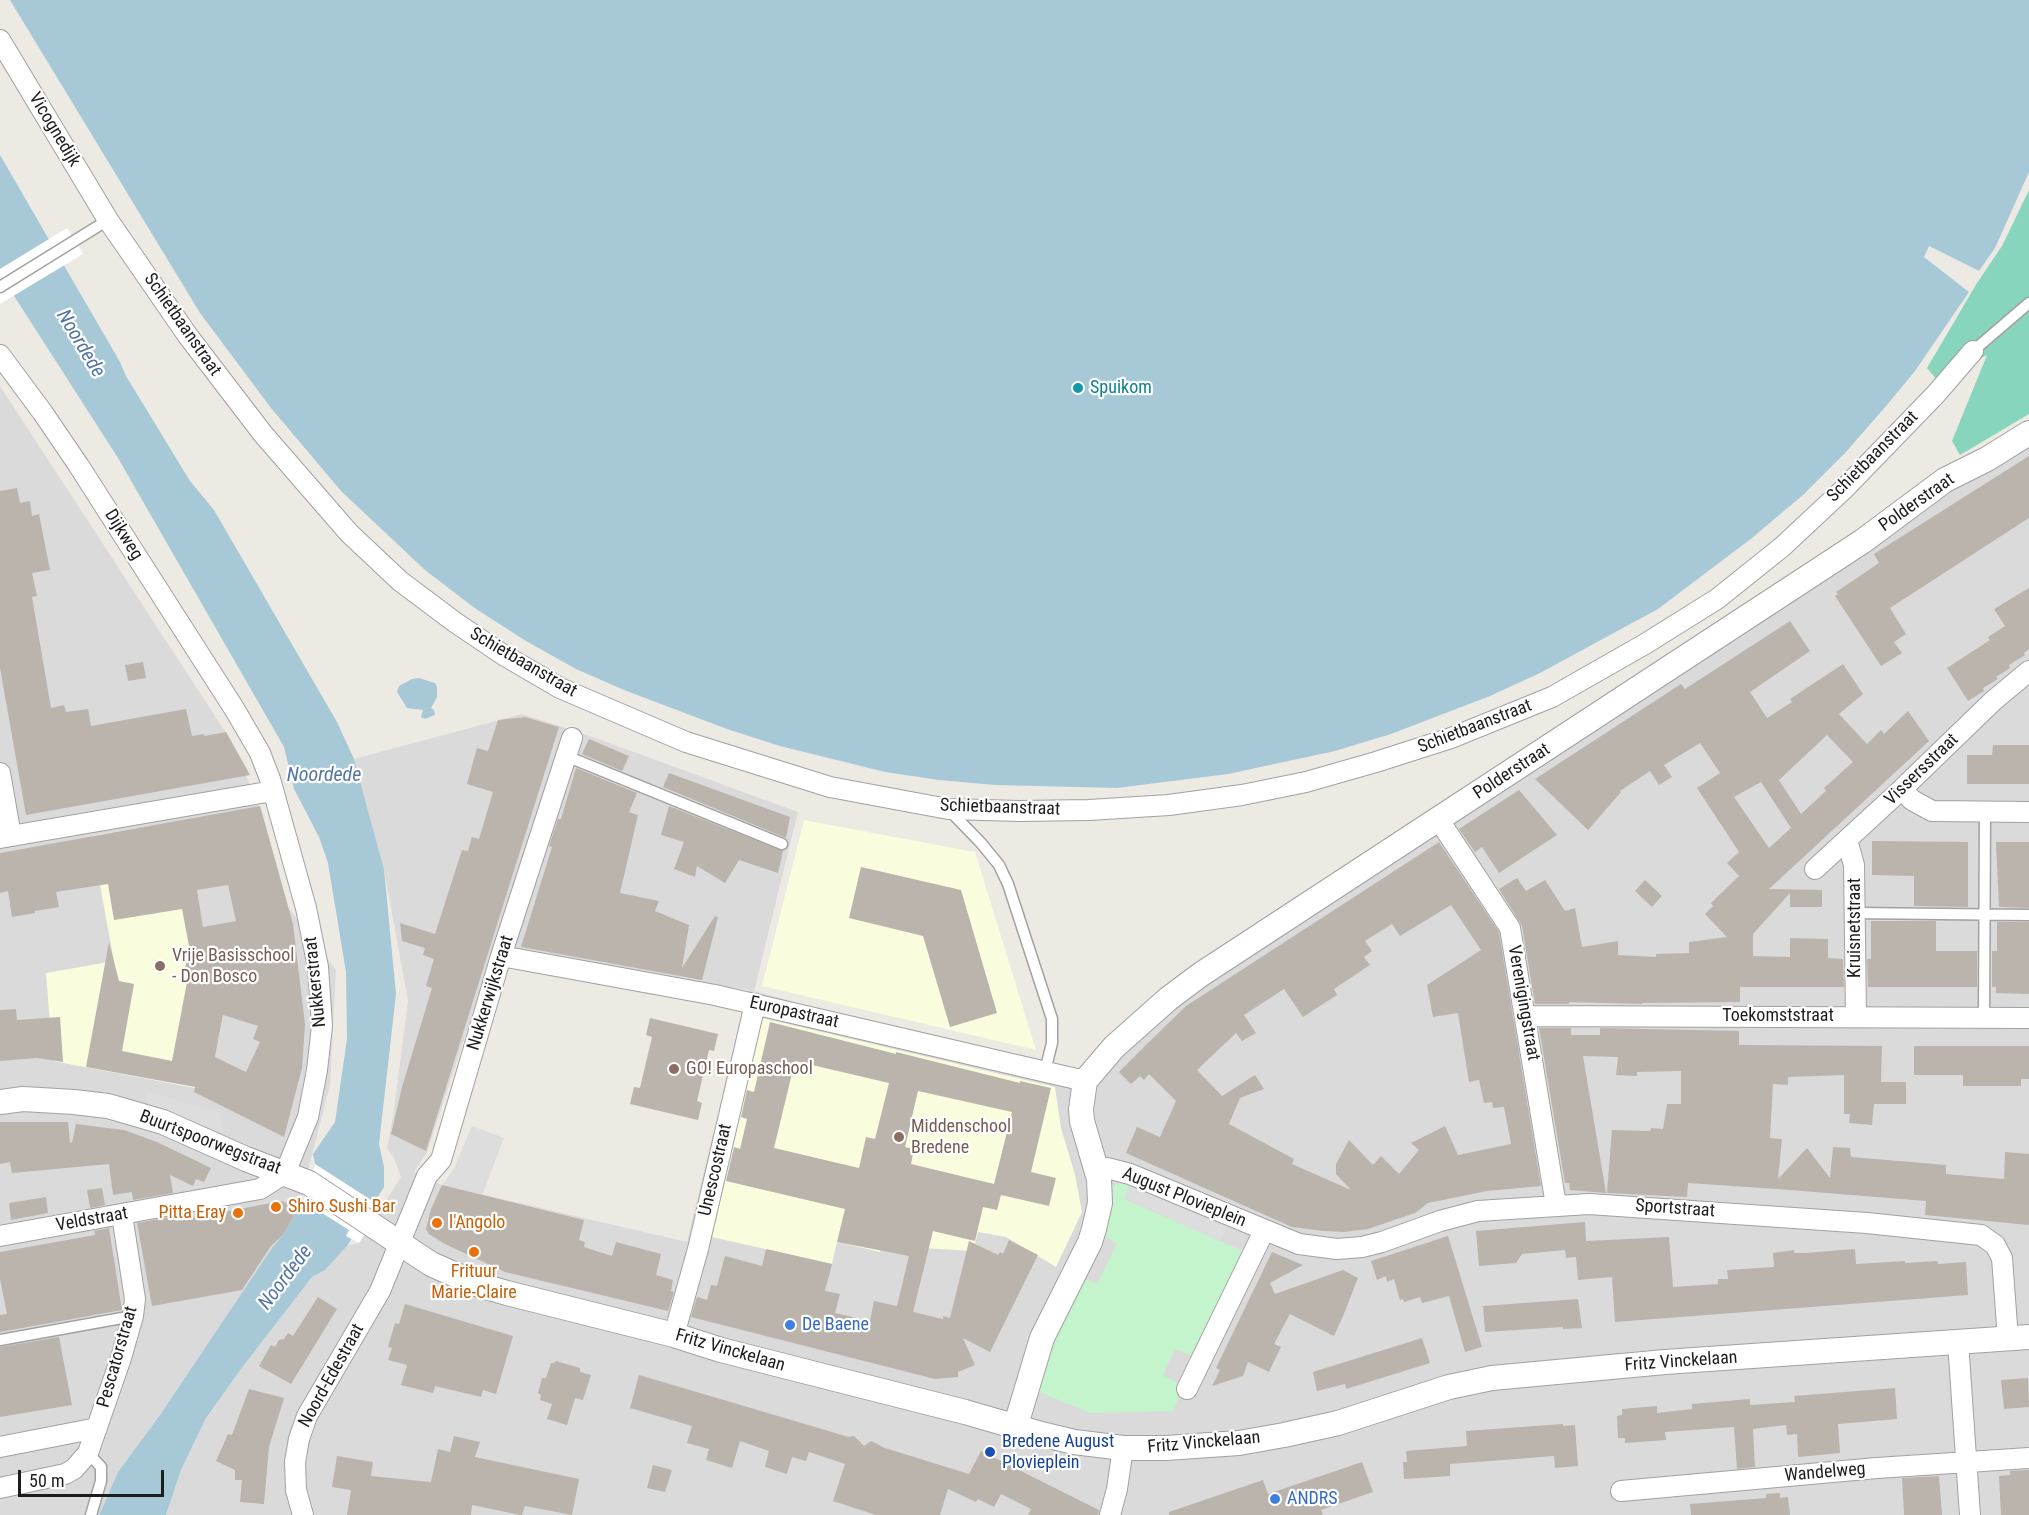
<!DOCTYPE html>
<html>
<head>
<meta charset="utf-8">
<style>
	body { margin:0 }
	#map { position:relative; width:2029px; height:1515px; overflow:hidden; background:#edeae3; font-family:"Roboto Condensed",sans-serif }
	canvas { display:block }
	.scale { position:absolute; left:18px; top:1470px; width:146px; height:27px; box-sizing:border-box; border:3px solid #1d1d1d; border-top:0; padding-left:8px; font-size:18px; line-height:21px; white-space:nowrap; color:#1d1d1d; -webkit-text-stroke:4px #fff; paint-order:stroke }
</style>
</head>
<body>
<div id="map">
<canvas width="2029" height="1515"></canvas>
<div class="scale">50 m</div>
</div>
<script>
const context = document.querySelector('canvas').getContext('2d');
context.lineJoin = 'round';
function fillPath(path, color) {
  context.fillStyle = color;
  context.fill(path, 'evenodd');
}
function poly(rows) {
  const path = new Path2D();
  for (const r of rows) {
    path.moveTo(r[0], r[1]);
    for (let i = 2; i < r.length; i += 2) path.lineTo(r[i], r[i + 1]);
  }
  return path;
}
function trace(path, color, width, dash) {
  context.strokeStyle = color;
  context.lineWidth = width;
  context.lineCap = dash ? 'butt' : 'round';
  context.setLineDash(dash || []);
  context.stroke(path);
}
function label(font, color, halo, rows, align = 'center') {
  context.font = font + ' "Roboto Condensed",sans-serif';
  context.lineWidth = 4.5;
  context.setLineDash([]);
  context.textBaseline = 'middle';
  context.strokeStyle = halo;
  context.fillStyle = color;
  for (const [text, x, y, turn = 0] of rows) {
    context.save();
    context.translate(x, y);
    context.rotate((+turn || 0) * Math.PI / 180);
    context.textAlign = isNaN(turn) ? turn : align;
    if (halo) context.strokeText(text, 0, 0);
    context.fillText(text, 0, 0);
    context.restore();
  }
}
fillPath(poly([
	[0,386,230,739,248,771,246,775,258,806,261,808,288,907,336,970,330,1085,298,1209,283,1235,272,1248,160,1415,118,1472,99,1515,0,1515],
	[2029,433,2029,1515,166,1515,181,1470,206,1418,241,1369,312,1277,325,1270,347,1246,359,1243,401,1177,394,1158,387,1148,393,1117,408,1001,384,869,354,759,522,714,590,736,798,812,754,991,1085,1081,1168,999],
	[495,945,748,990,687,1242,442,1185,414,1172,427,1152]
]), '#dbdada');
fillPath(poly([
	[804,820,975,852,1036,1050,762,986],
	[152,826,163,882,194,877,206,944,238,939,213,1067,195,1088,53,1061,46,973,114,961,91,836],
	[762,1018,1055,1087,1061,1128,1075,1175,1082,1212,1056,1267,1006,1237,978,1232,973,1251,922,1248,883,1241,880,1252,837,1242,832,1264,712,1237]
]), '#f9fcdd');
fillPath(poly([
	[1124,1181,1131,1183,1124,1199,1243,1251,1191,1355,1175,1349,1163,1375,1183,1386,1173,1411,1091,1413,1037,1391,1052,1340,1082,1277,1097,1284,1117,1243,1103,1235,1112,1186]
]), '#c3f4cb');
fillPath(poly([
	[2029,190,2029,414,1960,455,1952,441,1987,355,1938,381,1927,368,1977,283,2002,246]
]), '#88d5be');
fillPath(poly([
	[145,1091,220,1113,224,1132,150,1109],
	[472,1126,504,1138,482,1195,442,1185,454,1169],
	[1131,1183,1226,1228,1220,1241,1124,1198]
]), '#ddd');
fillPath(poly([
	[10,0,2029,0,2029,172,1995,248,1979,271,1929,246,1924,257,1969,292,1915,371,1887,405,1845,453,1804,494,1752,538,1658,609,1540,673,1490,696,1391,734,1335,751,1228,774,1117,788,995,785,939,780,885,772,780,746,727,729,624,690,576,669,526,641,476,609,425,570,341,491,271,408,200,313],
	[0,155,120,362,126,376,190,481,214,510,337,722,354,759,384,869,396,994,379,1144,384,1167,384,1187,347,1246,325,1270,312,1277,241,1369,206,1418,181,1470,166,1515,99,1515,118,1472,160,1415,272,1248,283,1235,303,1200,315,1164,313,1154,335,1122,347,1039,346,972,328,863,319,837,294,789,284,747,118,458,0,274],
	[419,678,435,683,437,687,437,697,431,708,434,710,435,715,425,719,421,717,423,710,407,708,397,692,399,686,412,679]
]), '#a7c8d7');
fillPath(poly([
	[67,228,83,254,0,304,0,269],
	[315,1164,382,1207,359,1243,346,1236,349,1230,303,1201]
]), '#fff');
fillPath(poly([
	[2029,456,2029,518,1890,608,1906,634,1894,642,1902,653,1881,666,1835,596,1838,594,1836,592,1879,563,1874,554],
	[17,488,20,503,30,501,32,516,39,514,50,570,32,573,37,596,32,597,51,708,64,705,66,712,88,709,91,726,186,709,192,736,204,734,204,736,226,732,250,775,26,815,0,668,0,491],
	[2029,588,2029,649,2024,653,2025,655,2009,665,2010,668,1996,677,1998,679,1983,688,1984,691,1968,701,1947,668,1990,640,1988,637,2005,626,1994,609],
	[1790,621,1810,651,1750,692,1767,718,1792,702,1790,699,1843,664,1863,694,1839,714,1867,744,1881,730,1884,734,1908,711,1929,741,1769,889,1822,890,1822,907,1790,907,1790,893,1753,934,1753,956,1790,957,1790,938,1828,939,1828,958,1843,959,1844,987,1740,987,1740,1002,1642,1003,1642,1004,1569,1002,1569,1004,1535,1004,1522,926,1499,889,1517,878,1526,891,1545,880,1565,911,1575,908,1582,947,1618,941,1618,955,1656,957,1656,954,1689,953,1689,942,1727,937,1705,914,1713,906,1711,903,1739,876,1727,863,1739,852,1697,788,1720,773,1700,743,1664,765,1672,777,1659,785,1650,771,1620,791,1621,792,1588,830,1535,779,1681,684,1685,689],
	[1827,735,1853,762,1824,788,1826,791,1801,814,1779,780],
	[1761,782,1791,828,1769,848,1734,797],
	[143,662,146,678,128,681,125,665],
	[525,717,559,727,426,1151,391,1134,402,1087,432,988,426,986,434,959,423,955,425,948,402,941,400,923,435,934,462,850,468,851,472,837,479,839,493,792,467,784,477,748,488,751,498,720],
	[589,739,629,756,622,771,582,754],
	[1993,745,2029,745,2029,784,1967,784,1967,755,1992,755],
	[576,768,637,793,629,812,638,815,620,893,659,901,655,911,689,925,682,968,715,916,718,917,702,980,521,947,552,847,549,846,558,819,561,819],
	[669,773,790,817,786,838,663,787],
	[1519,790,1557,835,1499,873,1482,847,1475,852,1459,829],
	[260,806,293,924,305,1024,302,1068,284,1137,194,1092,195,1087,86,1067,109,942,119,981,134,984,122,1051,172,1061,188,977,184,976,189,946,182,909,114,920,108,884,56,892,59,907,35,911,35,913,12,917,8,891,0,893,0,853],
	[228,885,236,921,203,927,197,890],
	[223,1015,258,1026,253,1039,260,1042,246,1072,215,1057],
	[669,806,783,851,778,873,739,860,725,883,697,866,695,877,674,869,684,842,661,835],
	[1872,841,1968,842,1968,907,1914,906,1914,876,1872,875],
	[1439,842,1499,932,1541,1186,1487,1191,1428,1203,1415,1213,1368,1229,1344,1232,1323,1231,1292,1227,1126,1153,1137,1127,1160,1137,1176,1101,1149,1074,1144,1080,1140,1076,1131,1084,1119,1072,1146,1045,1186,1006],
	[1451,905,1481,950,1427,985,1433,1017,1458,1013,1469,1082,1479,1080,1484,1103,1492,1102,1493,1108,1504,1107,1511,1144,1458,1155,1445,1126,1411,1143,1419,1150,1399,1174,1381,1156,1373,1165,1349,1140,1336,1164,1336,1174,1351,1190,1292,1164,1294,1159,1229,1124,1240,1098,1264,1089,1255,1075,1222,1096,1197,1070,1236,1033,1242,1041,1256,1033,1244,1015,1284,989,1303,1017,1337,995,1334,989,1370,965,1364,957,1372,951,1365,941,1392,924,1400,936],
	[1996,842,2029,842,2029,908,1999,907],
	[861,867,961,890,997,1013,950,1027,923,936,849,918],
	[1645,880,1662,896,1652,907,1635,891],
	[1871,921,1936,921,1936,951,1977,951,1977,987,1868,987,1867,959,1871,959],
	[1997,922,2029,922,2029,994,1996,993,1996,987,1992,987,1992,951,1997,951],
	[16,1009,17,1020,60,1017,63,1062,37,1058,0,1061,0,1010],
	[650,1018,718,1034,714,1051,709,1050,697,1101,702,1103,698,1120,630,1104,634,1087,640,1088,652,1037,646,1035],
	[770,1022,896,1054,896,1052,1020,1083,1020,1081,1051,1088,1031,1172,1056,1178,1049,1206,1001,1195,997,1210,983,1207,975,1241,933,1231,913,1312,943,1319,943,1316,950,1318,969,1241,998,1255,1000,1252,1003,1254,1009,1240,1038,1255,990,1352,963,1338,975,1365,958,1372,958,1377,935,1379,691,1317,697,1297,707,1300,711,1285,717,1286,725,1256,762,1266,766,1249,832,1264,825,1291,840,1294,835,1313,870,1321,874,1301,897,1306,909,1256,837,1242,845,1209,726,1181,734,1147,740,1149,747,1119,741,1117,747,1090,754,1092],
	[795,1061,889,1083,875,1139,866,1137,859,1168,774,1148],
	[918,1091,1012,1112,994,1184,911,1164,914,1149,905,1147],
	[1539,1028,1571,1028,1571,1035,1600,1035,1600,1028,1739,1031,1739,1045,1882,1046,1881,1082,1906,1082,1906,1104,1874,1104,1872,1125,1849,1123,1850,1114,1844,1114,1844,1075,1788,1077,1788,1085,1773,1084,1770,1138,1782,1139,1778,1179,1807,1148,1830,1178,1833,1147,1850,1148,1851,1157,1946,1165,1946,1174,2004,1179,2005,1152,2029,1154,2029,1225,1925,1215,1926,1201,1777,1189,1688,1183,1687,1197,1607,1193,1612,1130,1650,1131,1651,1128,1663,1129,1667,1104,1681,1104,1681,1071,1637,1072,1637,1076,1616,1075,1618,1057,1583,1056,1606,1193,1570,1190,1569,1183,1565,1183],
	[1914,1046,2029,1046,2029,1079,2021,1079,2021,1086,1963,1086,1963,1075,1914,1075],
	[0,1122,68,1122,70,1142,72,1143,76,1124,124,1130,157,1142,211,1168,204,1182,196,1179,193,1186,170,1175,173,1193,133,1200,132,1192,113,1195,109,1164,12,1173,10,1162,0,1164],
	[442,1185,584,1220,579,1240,585,1242,584,1247,612,1256,616,1242,661,1254,656,1275,673,1280,671,1291,674,1292,668,1311,505,1272,445,1244,429,1234,426,1229,431,1209],
	[102,1188,105,1205,90,1208,87,1190],
	[46,1197,48,1213,11,1220,9,1203],
	[282,1201,298,1209,283,1235,271,1246,242,1290,152,1306,137,1223,176,1216,176,1221],
	[1585,1222,1586,1241,1669,1237,1673,1287,1718,1284,1718,1279,1728,1279,1727,1270,1774,1267,1773,1253,1794,1250,1794,1253,1805,1253,1855,1249,1856,1264,1905,1261,1905,1263,1938,1261,1938,1264,1966,1262,1968,1295,1615,1322,1612,1277,1578,1280,1576,1257,1566,1258,1565,1250,1522,1254,1516,1263,1479,1266,1476,1231],
	[109,1228,122,1310,0,1332,0,1315,7,1314,0,1279,0,1252,95,1235,94,1231],
	[1448,1236,1482,1347,1465,1352,1449,1296,1422,1303,1420,1297,1404,1302,1403,1299,1400,1300,1394,1279,1387,1282,1386,1276,1377,1280,1371,1261],
	[1272,1252,1303,1265,1270,1283,1275,1294,1343,1270,1358,1278,1343,1316,1334,1336,1290,1314,1274,1344,1281,1347,1269,1372,1248,1362,1243,1376,1212,1386,1220,1370,1216,1368],
	[318,1297,337,1309,291,1384,259,1366,271,1345,275,1347,279,1340,284,1339,288,1333,293,1336],
	[1578,1299,1582,1328,1563,1329,1563,1327,1485,1332,1483,1306],
	[405,1304,513,1336,496,1394,483,1390,481,1397,435,1386,433,1393,401,1385,407,1365,388,1360,392,1348,388,1347,395,1323,399,1324],
	[59,1337,72,1405,0,1417,0,1347],
	[1422,1338,1430,1363,1346,1389,1345,1384,1317,1391,1313,1372],
	[556,1361,580,1368,580,1372,591,1375,583,1400,575,1398,567,1425,547,1419,552,1404,540,1400,541,1395,538,1393,542,1378,546,1378,551,1363,554,1363],
	[639,1375,832,1432,848,1437,854,1436,864,1446,871,1441,885,1448,969,1474,981,1451,1099,1510,1098,1515,1028,1515,1031,1509,1001,1494,994,1507,978,1499,976,1502,948,1489,940,1515,876,1515,833,1501,845,1464,809,1452,806,1461,792,1457,787,1474,765,1467,769,1451,740,1441,732,1468,706,1460,709,1449,687,1443,692,1426,630,1408],
	[2028,1378,2029,1407,2004,1409,2001,1380],
	[1895,1388,1897,1419,1838,1424,1840,1453,1798,1457,1797,1434,1787,1435,1786,1425,1753,1429,1755,1467,1737,1469,1734,1427,1665,1432,1666,1440,1625,1443,1625,1438,1618,1438,1617,1416,1622,1415,1622,1409,1657,1406,1657,1413,1692,1409,1692,1404,1750,1399,1750,1405,1795,1402,1794,1396],
	[249,1389,284,1398,269,1447,264,1504,240,1502,242,1480,235,1480,235,1470,216,1461,228,1434,232,1435],
	[1563,1424,1563,1426,1575,1425,1578,1466,1555,1468,1554,1456,1490,1461,1450,1464,1450,1476,1404,1479,1403,1462,1407,1462,1406,1451,1467,1446,1466,1431],
	[454,1436,480,1442,475,1457,579,1479,572,1515,525,1506,522,1515,520,1515,472,1505,471,1515,347,1515,351,1490,332,1487,337,1456,373,1462,371,1476,431,1482,438,1449,450,1452],
	[1362,1462,1373,1492,1321,1510,1323,1515,1169,1515,1169,1512,1263,1480,1268,1494],
	[653,1465,672,1470,665,1492,647,1488],
	[2029,1470,2029,1515,2001,1515,1999,1476,2010,1475,2010,1471],
	[1939,1476,1942,1515,1904,1515,1902,1478],
	[1780,1493,1780,1498,1788,1497,1790,1515,1691,1515,1690,1504,1766,1498,1766,1494]
]), '#bab4ad');
const service = poly([
	[0,287,108,220],
	[1973,351,2029,303],
	[566,756,782,844],
	[949,810,981,843,999,865,1008,884,1052,1019,1052,1043,1045,1071],
	[1854,913,2029,915],
	[1984,1018,1985,810],
	[0,1340,133,1316],
	[88,1453,101,1467,101,1481,91,1515]
]);
const minor = poly([
	[0,40,108,220,188,336,263,434,349,533,400,581,456,623,502,654,560,688,686,742,830,787,948,809,1019,811,1089,810,1169,805,1242,795,1306,782,1376,762,1451,738,1552,697,1645,644,1717,599,1782,547,1843,490,1936,394,1973,351],
	[0,355,43,413,79,466,235,710,260,753,270,779,306,908,318,967,322,1026,317,1070,308,1117,285,1173,260,1189,0,1236],
	[0,773,11,836],
	[1902,789,1912,800,1932,811,2029,812],
	[1439,820,1510,928,1556,1205],
	[0,838,273,791],
	[1847,840,1854,865,1856,1016],
	[1815,869,1902,789,1993,701,2029,671],
	[501,956,715,995,1085,1081],
	[1526,1016,2029,1018],
	[1097,1168,1107,1168,1130,1174,1299,1244,1337,1249,1362,1247,1382,1242,1440,1221,1478,1211,1589,1204,1867,1223,1981,1235,1995,1245,2002,1258,2008,1339],
	[674,1335,698,1249,755,1004],
	[1958,1342,1970,1515],
	[1187,1389,1264,1231],
	[0,1447,97,1428],
	[0,1488,65,1474,74,1469,88,1453,121,1358,133,1316,135,1299,122,1215],
	[1621,1491,1877,1468,2029,1458],
	[303,1515,296,1490,295,1462,299,1439,307,1416,380,1291,427,1176,441,1160,501,956,572,738],
	[1110,1515,1117,1489,1123,1448]
]);
const tertiary = poly([
	[0,1102,23,1099,74,1102,108,1106,163,1122,246,1159,309,1183,431,1264,476,1284,507,1293,674,1335,721,1350,965,1412,1041,1434,1074,1442,1123,1448,1166,1448,1239,1443,1284,1435,1338,1423,1449,1387,1492,1378,1665,1362,2029,1337],
	[1015,1428,1042,1338,1090,1242,1094,1229,1100,1203,1099,1179,1082,1121,1081,1109,1085,1081,1114,1047,1168,999,1200,975,1863,541,1945,480,1987,459,2029,433]
]);
trace(service, '#a1a1a1', 13);
trace(minor, '#a1a1a1', 22);
trace(tertiary, '#a1a1a1', 26);
trace(service, '#fff', 10);
trace(minor, '#fff', 20);
trace(tertiary, '#fff', 24);
for (const [x, y, r, color] of [
	[1078,388,6,"#0f9aa8"],
	[160,966,6,"#8d6e63"],
	[674,1069,6,"#8d6e63"],
	[899,1137,6,"#8d6e63"],
	[276,1207,6,"#e8710a"],
	[238,1213,6,"#e8710a"],
	[437,1223,6,"#e8710a"],
	[474,1252,6,"#e8710a"],
	[790,1325,6,"#3f7fe0"],
	[990,1452,6,"#1a4fb4"],
	[1275,1499,6,"#3f7fe0"]
]) {
  const dot = new Path2D();
  dot.arc(x, y, r, 0, 2 * Math.PI);
  context.fillStyle = color;
  context.fill(dot);
  trace(dot, '#fff', 2);
}
label('18px', '#1d1d1d', '#fff', [
	["Vicognedijk",54,130,59],
	["Schietbaanstraat",182,325,55],
	["Schietbaanstraat",1873,457,-45],
	["Polderstraat",1917,503,-35],
	["Dijkweg",123,535,58],
	["Schietbaanstraat",523,663,30],
	["Schietbaanstraat",1475,727,-21],
	["Vissersstraat",1922,770,-44],
	["Polderstraat",1512,772,-33],
	["Schietbaanstraat",1000,808,2],
	["Kruisnetstraat",1855,928,-90],
	["Nukkerstraat",316,982,-96],
	["Nukkerwijkstraat",491,993,-73],
	["Verenigingstraat",1523,1003,80],
	["Europastraat",794,1013,13],
	["Toekomststraat",1778,1016],
	["Buurtspoorwegstraat",210,1143,21],
	["Unescostraat",716,1170,-77],
	["August Plovieplein",1184,1198,22],
	["Sportstraat",1675,1209,4],
	["Veldstraat",92,1220,-10],
	["Fritz Vinckelaan",730,1351,16],
	["Pescatorstraat",118,1357,-74],
	["Fritz Vinckelaan",1681,1362,-4],
	["Noord-Edestraat",332,1376,-61],
	["Fritz Vinckelaan",1204,1443,-5],
	["Wandelweg",1825,1473,-5]
]);
label('18px', '#0d838f', '#fff', [
	["Spuikom",1090,388]
], 'left');
label('18px', '#785e54', '#fff', [
	["Vrije Basisschool",172,956],
	["- Don Bosco",172,977],
	["GO! Europaschool",686,1069],
	["Middenschool",911,1127],
	["Bredene",911,1148]
], 'left');
label('18px', '#c56008', '#fff', [
	["Shiro Sushi Bar",288,1207],
	["Pitta Eray",226,1213,"right"],
	["l'Angolo",449,1223],
	["Frituur",474,1272,"center"],
	["Marie-Claire",474,1293,"center"]
], 'left');
label('18px', '#366cbe', '#fff', [
	["De Baene",802,1325],
	["ANDRS",1287,1499]
], 'left');
label('18px', '#164399', '#fff', [
	["Bredene August",1002,1442],
	["Plovieplein",1002,1463]
], 'left');
label('italic 20px', '#5274a3', '#fff', [
	["Noordede",80,344,59],
	["Noordede",324,776],
	["Noordede",286,1278,-53]
]);
</script>
</body>
</html>
